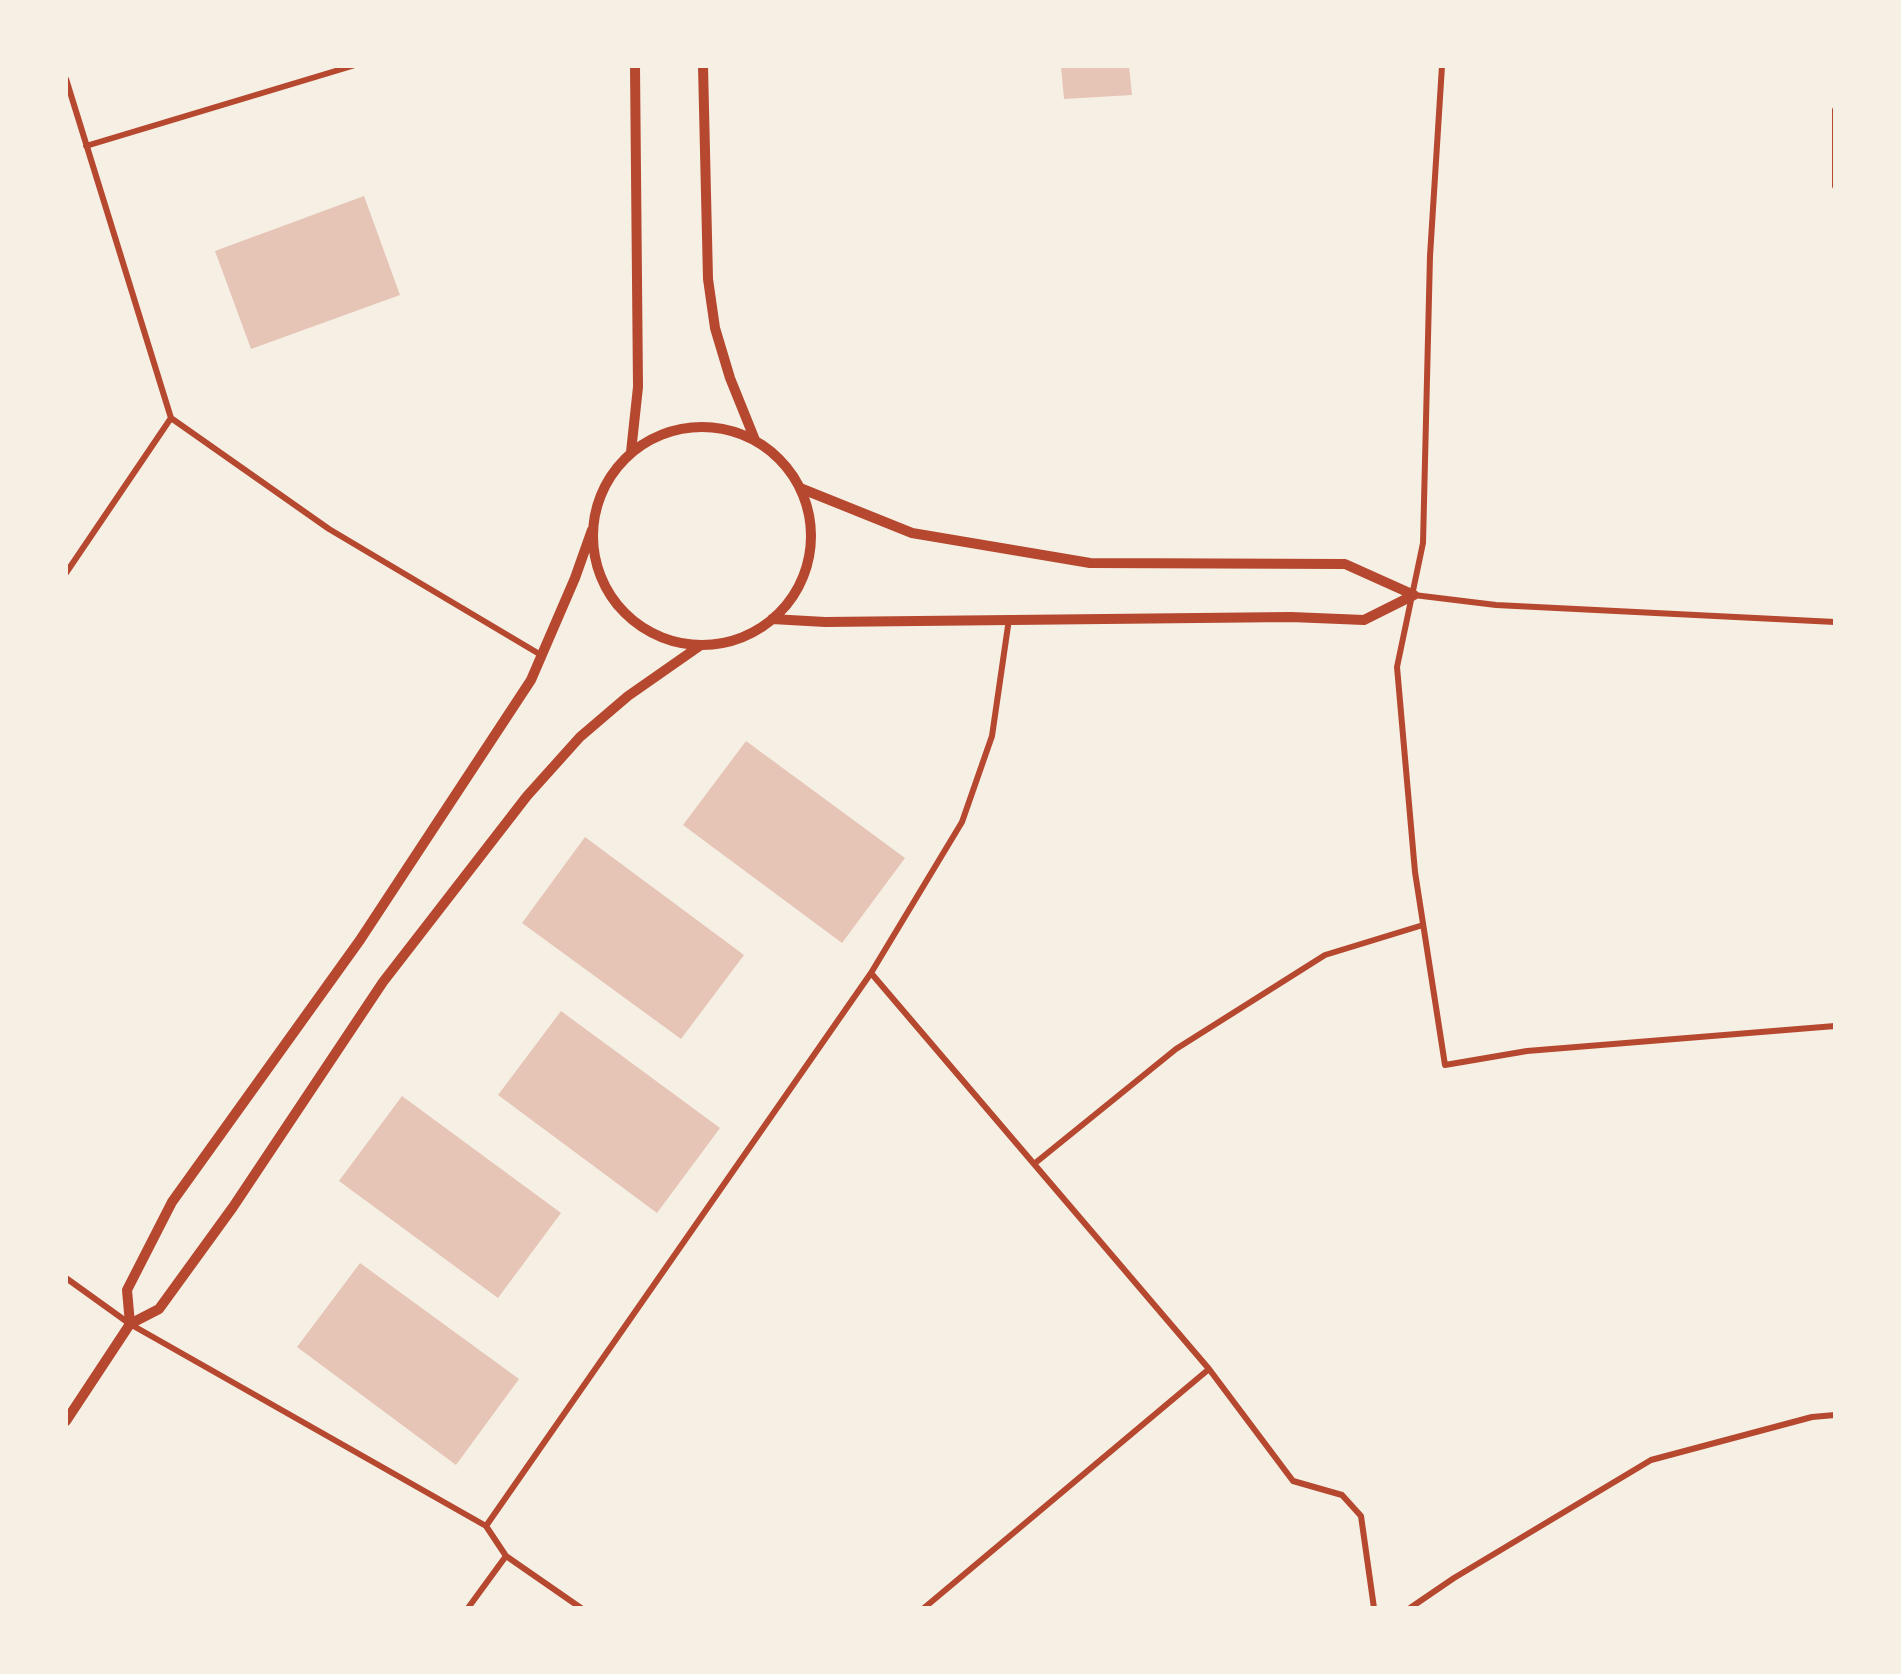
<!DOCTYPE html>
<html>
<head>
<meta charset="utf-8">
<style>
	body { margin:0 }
	#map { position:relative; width:1901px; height:1674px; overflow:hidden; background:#f6efe4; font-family:Inter,sans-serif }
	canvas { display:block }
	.frame { position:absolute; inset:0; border:68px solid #f6efe4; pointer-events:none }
</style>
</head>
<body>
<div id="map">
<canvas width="1901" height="1674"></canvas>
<div class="frame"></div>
</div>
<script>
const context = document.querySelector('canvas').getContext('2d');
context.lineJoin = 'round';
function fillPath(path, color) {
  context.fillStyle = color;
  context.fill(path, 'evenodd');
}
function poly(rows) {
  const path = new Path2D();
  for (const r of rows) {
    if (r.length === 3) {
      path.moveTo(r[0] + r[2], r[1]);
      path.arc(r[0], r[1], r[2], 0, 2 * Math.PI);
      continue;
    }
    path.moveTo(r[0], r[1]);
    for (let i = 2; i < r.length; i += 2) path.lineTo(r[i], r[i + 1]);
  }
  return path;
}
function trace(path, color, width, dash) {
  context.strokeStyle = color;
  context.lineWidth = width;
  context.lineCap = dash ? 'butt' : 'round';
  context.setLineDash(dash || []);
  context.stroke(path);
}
fillPath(poly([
	[1061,66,1129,66,1132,95,1064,99],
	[364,196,400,295,251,349,215,251],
	[746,741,905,858,842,943,683,825],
	[585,837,744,955,681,1039,522,923],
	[561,1011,720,1128,657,1213,498,1095],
	[402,1096,561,1213,498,1298,339,1181],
	[360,1263,519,1379,456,1465,297,1347]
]), '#e6c5b7');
trace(poly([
	[1442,66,1430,256,1423,543,1397,667,1415,872,1445,1065,1527,1051,1835,1026],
	[66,79,171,418,329,529,541,655],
	[1835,110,1835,186],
	[86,146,352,66],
	[66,573,171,418],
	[1414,595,1496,605,1835,622],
	[871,973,1209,1369,1293,1481,1342,1495,1361,1516,1374,1608],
	[1034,1164,1176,1049,1325,955,1423,925],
	[66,1278,130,1324,486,1526,871,973,962,822,992,736,1009,619],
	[506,1556,581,1608],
	[468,1608,506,1556,486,1526],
	[924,1608,1209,1369],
	[1410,1608,1454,1578,1651,1460,1812,1417,1835,1415]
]), '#b5482f', 6);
trace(poly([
	[703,66,708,279,715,328,730,378,755,440],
	[702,536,109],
	[631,452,638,387,635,66],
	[800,488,912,533,1090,563,1345,564,1414,595],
	[772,619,825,622,1291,617,1364,620,1414,595],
	[130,1324,127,1290,172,1202,360,940,531,680,575,578,592,530],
	[66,1421,130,1324,159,1309,233,1207,383,982,527,796,580,737,628,696,701,645]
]), '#b5482f', 10);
</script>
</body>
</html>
